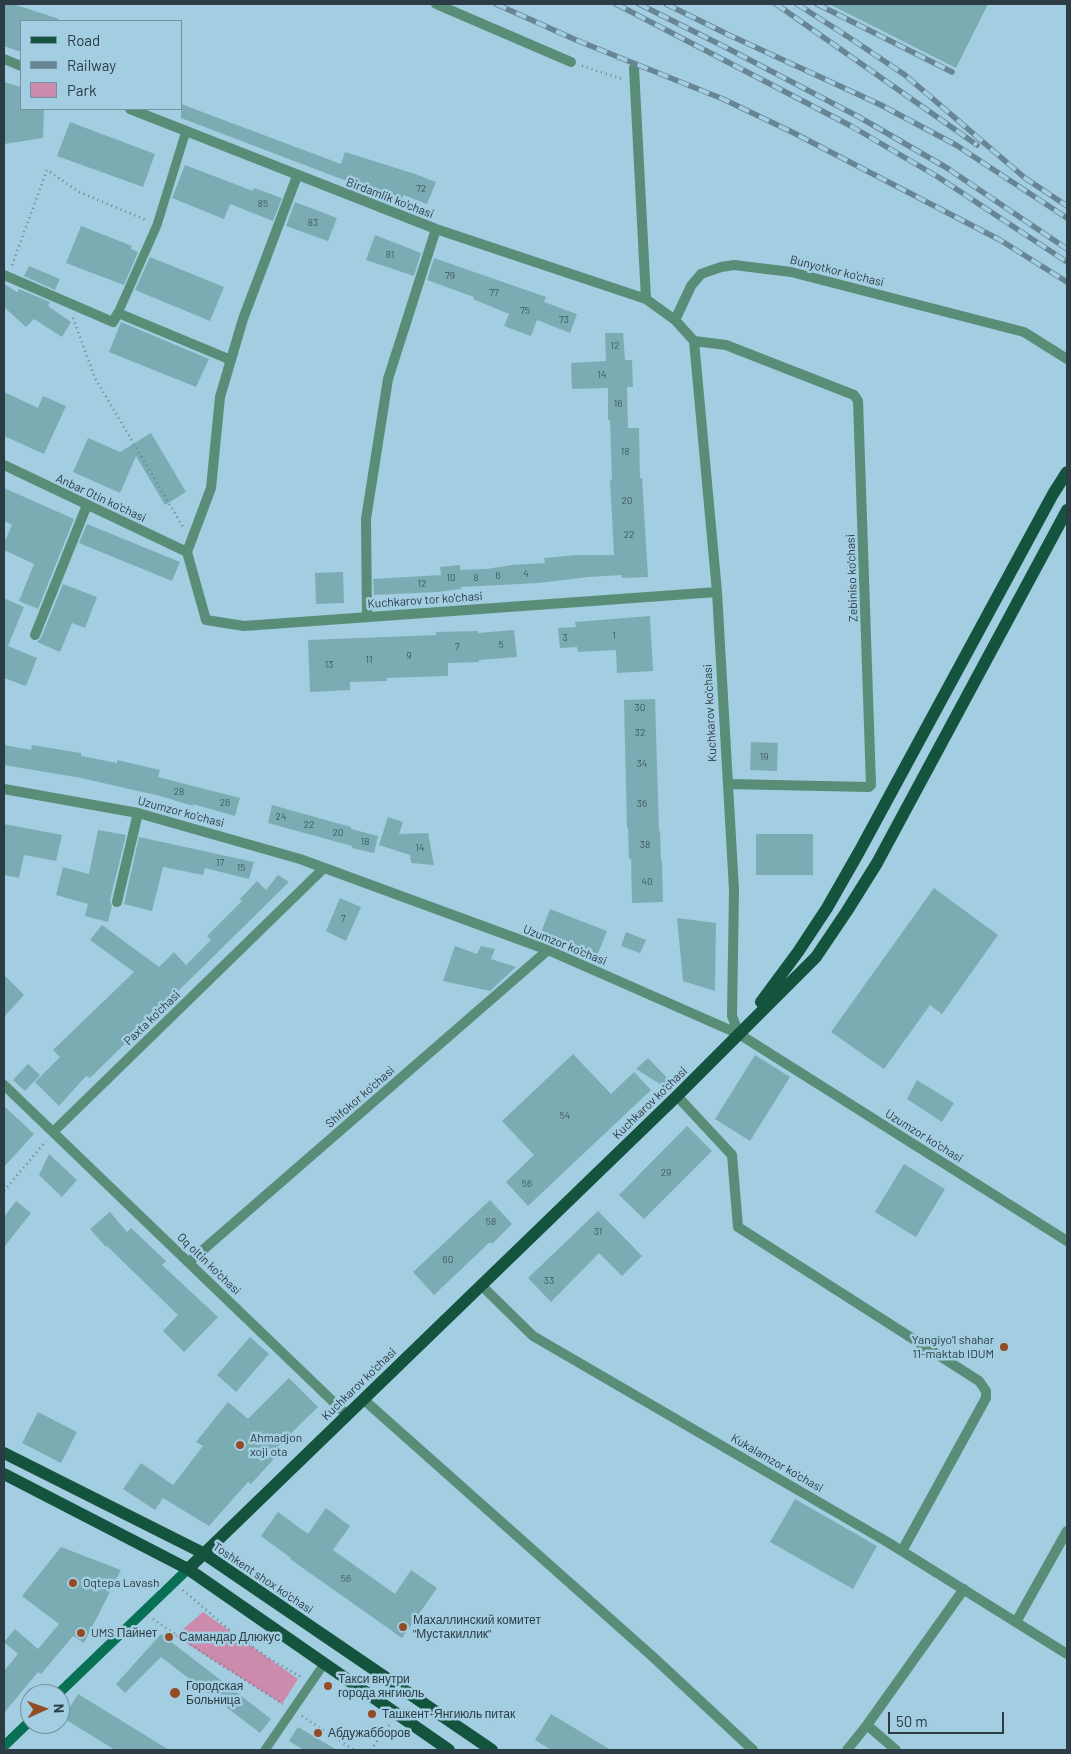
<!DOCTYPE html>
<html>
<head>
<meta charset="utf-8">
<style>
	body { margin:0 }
	#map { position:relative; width:1071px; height:1754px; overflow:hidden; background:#a3cde0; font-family:Barlow,sans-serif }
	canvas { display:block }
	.frame { position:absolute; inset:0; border:5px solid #2b3c44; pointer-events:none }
	.legend { position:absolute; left:20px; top:20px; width:162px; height:90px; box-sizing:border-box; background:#a3cde0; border:1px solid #7393a2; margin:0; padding:6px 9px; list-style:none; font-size:15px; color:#2b3c44 }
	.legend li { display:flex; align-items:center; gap:10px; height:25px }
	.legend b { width:25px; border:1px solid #7393a2 }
	.north { position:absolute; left:20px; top:1684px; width:50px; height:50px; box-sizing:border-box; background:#a3cde0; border:1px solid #7393a2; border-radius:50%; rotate:88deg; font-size:14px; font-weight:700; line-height:20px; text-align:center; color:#2b3c44 }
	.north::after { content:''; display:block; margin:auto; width:18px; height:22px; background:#924c26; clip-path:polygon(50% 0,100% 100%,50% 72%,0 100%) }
	.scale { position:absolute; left:888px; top:1712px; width:116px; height:22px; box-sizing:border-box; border:2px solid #2b3c44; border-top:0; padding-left:6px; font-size:15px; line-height:18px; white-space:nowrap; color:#2b3c44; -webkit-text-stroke:4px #a3cde0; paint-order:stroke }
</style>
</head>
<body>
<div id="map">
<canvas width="1071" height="1754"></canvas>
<div class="frame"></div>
<ul class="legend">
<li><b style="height:6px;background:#14543f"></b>Road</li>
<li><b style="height:6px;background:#678593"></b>Railway</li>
<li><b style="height:14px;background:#cc8bad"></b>Park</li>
</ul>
<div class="north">N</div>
<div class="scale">50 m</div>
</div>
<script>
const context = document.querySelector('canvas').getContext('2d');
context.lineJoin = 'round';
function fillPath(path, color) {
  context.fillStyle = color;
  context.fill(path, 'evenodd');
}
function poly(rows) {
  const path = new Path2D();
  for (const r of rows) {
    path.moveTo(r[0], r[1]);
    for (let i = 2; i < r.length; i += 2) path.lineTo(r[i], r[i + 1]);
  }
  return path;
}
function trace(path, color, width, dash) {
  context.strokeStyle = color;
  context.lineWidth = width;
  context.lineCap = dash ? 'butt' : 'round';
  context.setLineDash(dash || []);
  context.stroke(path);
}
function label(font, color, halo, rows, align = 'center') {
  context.font = font + ' Barlow,sans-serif';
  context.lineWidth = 5;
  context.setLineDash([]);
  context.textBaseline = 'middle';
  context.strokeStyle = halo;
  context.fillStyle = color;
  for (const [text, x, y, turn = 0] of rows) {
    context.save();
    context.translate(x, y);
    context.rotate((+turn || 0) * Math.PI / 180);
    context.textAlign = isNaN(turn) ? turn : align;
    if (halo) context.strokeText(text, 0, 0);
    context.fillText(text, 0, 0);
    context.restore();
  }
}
fillPath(poly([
	[203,1612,298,1679,282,1704,175,1636]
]), '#cc8bad');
fillPath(poly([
	[4,4,13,4,59,19,58,21,21,21,21,52,4,46],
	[829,4,988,4,956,68],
	[4,82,21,87,21,109,44,109,43,138,4,144],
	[181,104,341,164,345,152,415,174,436,182,427,204,403,195,402,199,336,177,181,118],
	[70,122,155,154,143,187,57,156],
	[185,165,253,191,254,188,282,198,273,221,230,204,224,219,172,198],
	[295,202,337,218,328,241,286,226],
	[81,226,132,246,131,249,138,252,124,285,66,263],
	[375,235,421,253,414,276,366,260],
	[150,257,224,287,210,321,135,290],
	[434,258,546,297,544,302,577,314,570,333,537,320,531,336,504,326,509,314,473,299,474,297,427,280],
	[29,266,60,279,55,290,24,276],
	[4,284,17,292,19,289,50,302,48,306,71,322,62,337,34,319,26,327,4,307],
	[121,322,209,359,196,387,109,352],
	[605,333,623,333,625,360,632,360,633,387,627,387,628,428,639,428,640,478,642,478,648,577,622,578,622,575,589,577,538,583,461,587,461,589,437,592,374,595,373,579,441,575,440,567,460,565,460,570,486,569,512,565,545,563,544,558,578,555,614,555,610,480,612,479,610,420,608,420,608,388,572,389,571,363,606,361],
	[4,392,38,408,43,396,66,406,44,454,4,436],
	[151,433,186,492,165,505,136,456,120,493,73,472,88,438,120,452],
	[4,488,74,519,38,609,19,601,34,564,4,550,4,543,12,525,4,521],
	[87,524,180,562,172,581,79,543],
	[343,572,344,603,316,604,315,573],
	[63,584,97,597,85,628,72,623,60,652,37,642,41,638],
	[4,598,24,607,8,646,37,658,26,686,4,678],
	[650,616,653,671,617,673,616,650,578,652,577,647,560,648,558,628,576,627,575,622],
	[514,630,517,657,479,660,479,662,448,663,448,676,387,678,387,681,350,682,350,690,310,692,308,640,436,635,436,632,478,631,478,633],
	[655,699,659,831,660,831,661,861,662,861,663,902,632,903,631,859,629,859,628,828,627,828,624,700],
	[751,742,778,743,777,771,750,770],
	[4,745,31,750,32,745,81,753,81,756,117,763,117,760,160,770,158,777,240,798,235,816,193,804,193,806,160,796,81,778,4,765],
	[272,805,351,827,351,829,378,836,374,853,352,848,352,846,268,823],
	[388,817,403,822,399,834,428,833,434,865,411,863,410,855,379,845],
	[4,824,62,835,56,861,24,855,19,878,4,875],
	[98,830,126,835,110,900,112,906,108,922,85,916,88,904,56,895,63,867,89,874],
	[756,834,813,834,813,875,756,875],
	[139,837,254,862,249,879,205,868,203,875,163,867,152,911,124,904],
	[278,875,289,882,90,1078,86,1076,59,1106,35,1082,60,1057,53,1050,134,972,90,940,102,925,159,967,174,952,186,965,211,940,207,936,242,901,240,899,257,881,266,890],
	[934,888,998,935,942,1014,930,1005,884,1069,831,1032],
	[340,898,361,907,346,941,326,931],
	[550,909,607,931,597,956,540,935],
	[677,918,716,923,715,991,683,981],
	[626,932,646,940,640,953,621,946],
	[455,946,477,954,481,946,495,949,491,959,516,967,490,991,443,981],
	[4,975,24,995,4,1017],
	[573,1054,611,1094,634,1072,651,1090,528,1206,506,1182,534,1155,502,1121],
	[755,1055,790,1077,750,1141,715,1119],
	[648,1058,675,1086,671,1091,636,1069],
	[28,1064,40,1075,25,1091,13,1080],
	[917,1080,954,1103,942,1122,907,1099],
	[4,1106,34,1134,4,1167],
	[687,1126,712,1151,644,1219,619,1195],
	[49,1154,77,1180,62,1197,39,1175],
	[904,1164,945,1189,916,1237,875,1212],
	[490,1200,512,1224,492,1244,490,1242,434,1295,413,1272],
	[16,1201,31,1213,4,1247,4,1217],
	[598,1211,642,1256,622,1276,599,1253,551,1302,528,1278],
	[110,1212,127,1232,131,1228,166,1261,162,1265,218,1317,184,1352,163,1331,178,1315,107,1246,106,1247,90,1229],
	[250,1337,269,1354,236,1392,217,1375],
	[289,1378,318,1407,279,1445,283,1449,251,1484,248,1482,209,1526,163,1498,155,1510,123,1489,141,1463,173,1485,203,1446,196,1442,228,1402,248,1419],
	[38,1412,77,1432,61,1463,22,1443],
	[795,1499,877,1546,853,1589,770,1542],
	[326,1508,350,1526,333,1550,395,1594,411,1570,437,1588,402,1638,290,1559,291,1558,261,1536,278,1512,308,1534],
	[61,1547,121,1570,84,1643,73,1636,41,1674,38,1672,4,1713,4,1671,18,1654,4,1642,15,1629,38,1649,59,1624,22,1596],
	[161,1634,271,1719,260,1733,161,1657,125,1693,116,1684],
	[78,1694,101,1708,169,1750,115,1750,63,1718],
	[551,1714,611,1750,551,1750,535,1740],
	[298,1727,337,1750,304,1750,289,1741]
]), '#7cacb3');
trace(poly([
	[582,66,622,79],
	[12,265,47,170,79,192,146,220],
	[73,318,95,378,183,527],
	[4,1191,46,1141],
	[183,1590,233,1633,267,1657,301,1677],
	[153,1619,212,1659,283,1704],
	[302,1716,354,1750],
	[371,1750,389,1725]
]), '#668391', 2.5, [1, 4]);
trace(poly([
	[118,313,157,225,186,131],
	[265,1750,324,1664]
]), '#598d78', 9);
trace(poly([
	[436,4,571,62],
	[4,59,21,66],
	[634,68,646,299],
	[130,109,436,229,646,299,675,320,691,286,701,274,721,267,734,265,791,272,1024,332,1067,359],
	[4,275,113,322,118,313,231,360],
	[675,320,694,341,717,592,734,890,732,1016,739,1034],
	[694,341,726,345,854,395,858,401,871,785,869,787,728,784],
	[4,465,187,552],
	[187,552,206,620,244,626,717,592],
	[187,552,211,488,220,397,243,319,297,176],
	[367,617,366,519,388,379,436,229],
	[35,635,87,505],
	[4,789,138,813,300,859,548,950,739,1034,1067,1241],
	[117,902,138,813],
	[4,1085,347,1415],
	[677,1096,732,1155,738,1227,979,1381,986,1391,986,1398,902,1551],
	[53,1132,324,868],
	[189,1262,548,950],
	[482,1286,533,1336,889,1543,1067,1654],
	[363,1399,652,1656,753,1750],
	[1016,1622,1067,1531],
	[867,1725,896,1750],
	[847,1750,867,1725,964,1589]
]), '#598d78', 10);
trace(poly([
	[58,1694,188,1569],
	[4,1746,30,1721]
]), '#087053', 10);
trace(poly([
	[761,1002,798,952,827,908,859,852,1053,494,1067,472],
	[4,1453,203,1553,492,1750],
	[4,1474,188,1569,449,1750],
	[188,1569,677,1096,816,957,847,911,877,863,1067,510]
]), '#14543f', 12);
const rail = poly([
	[496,4,576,40,723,99,792,132,1000,240,1067,282],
	[616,4,851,126,938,177,1067,262],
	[639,4,725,47,859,117,947,168,1067,249],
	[666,4,729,35,881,105,956,145,1067,218],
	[776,4,977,145],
	[797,4,853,40,905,75,1025,178,1067,206],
	[817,4,952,72]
]);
trace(rail, '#678593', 5.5);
trace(rail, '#a3cde0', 4, [11]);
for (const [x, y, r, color] of [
	[1004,1347,5,"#924c26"],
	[240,1445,5,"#924c26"],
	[73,1583,5,"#924c26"],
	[403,1627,5,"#924c26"],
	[81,1633,5,"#924c26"],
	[169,1637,5,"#924c26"],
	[328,1686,5,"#924c26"],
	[175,1693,6,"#924c26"],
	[372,1714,5,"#924c26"],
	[318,1733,5,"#924c26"]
]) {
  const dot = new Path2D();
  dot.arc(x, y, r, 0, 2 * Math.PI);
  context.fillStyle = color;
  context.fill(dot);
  trace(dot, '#a3cde0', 2);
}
label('10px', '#3f5860', null, [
	["72",421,189],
	["85",263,204],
	["83",313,223],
	["81",390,255],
	["79",450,276],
	["77",494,293],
	["75",525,311],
	["73",564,320],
	["12",615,346],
	["14",602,375],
	["16",618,404],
	["18",625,452],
	["20",627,501],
	["22",629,535],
	["4",526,574],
	["6",498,576],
	["10",451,578],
	["8",476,578],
	["12",422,584],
	["1",614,636],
	["3",565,638],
	["5",501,645],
	["7",457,647],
	["9",409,656],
	["11",369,660],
	["13",329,665],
	["30",640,708],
	["32",640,733],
	["19",764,757],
	["34",642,764],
	["28",179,792],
	["26",225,803],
	["36",642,804],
	["24",281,817],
	["22",309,825],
	["20",338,833],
	["18",365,842],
	["38",645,845],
	["14",420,848],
	["17",220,863],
	["15",241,868],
	["40",647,882],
	["7",343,919],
	["54",565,1116],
	["29",666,1173],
	["56",527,1184],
	["58",491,1222],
	["31",598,1232],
	["60",448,1260],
	["33",549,1281],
	["56",346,1579]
]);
label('12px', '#2b3c44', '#a3cde0', [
	["Birdamlik ko'chasi",390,198,21],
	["Bunyotkor ko'chasi",837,271,14],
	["Anbar Otin ko'chasi",101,498,25],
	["Zebiniso ko'chasi",852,578,-92],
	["Kuchkarov tor ko'chasi",425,600,-4],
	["Kuchkarov ko'chasi",710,713,-93],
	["Uzumzor ko'chasi",181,812,15],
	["Uzumzor ko'chasi",565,945,22],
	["Paxta ko'chasi",152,1018,-44],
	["Shifokor ko'chasi",360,1097,-41],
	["Kuchkarov ko'chasi",650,1103,-44],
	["Uzumzor ko'chasi",924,1136,32],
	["Oq oltin ko'chasi",209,1264,44],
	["Kuchkarov ko'chasi",359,1384,-44],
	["Kukalamzor ko'chasi",777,1463,30],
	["Toshkent shox ko'chasi",263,1578,34]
]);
label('12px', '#2b3c44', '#a3cde0', [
	["Yangiyo'l shahar",994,1340,"right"],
	["11-maktab IDUM",994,1354,"right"],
	["Ahmadjon",250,1438],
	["xoji ota",250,1452],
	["Oqtepa Lavash",83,1583],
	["Махаллинский комитет",413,1620],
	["\"Мустакиллик\"",413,1634],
	["UMS Пайнет",91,1633],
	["Самандар Длюкус",179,1637],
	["Такси внутри",338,1679],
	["города янгиюль",338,1693],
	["Городская",186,1686],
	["Больница",186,1700],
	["Ташкент-Янгиюль питак",382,1714],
	["Абдужабборов",328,1733]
], 'left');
</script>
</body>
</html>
